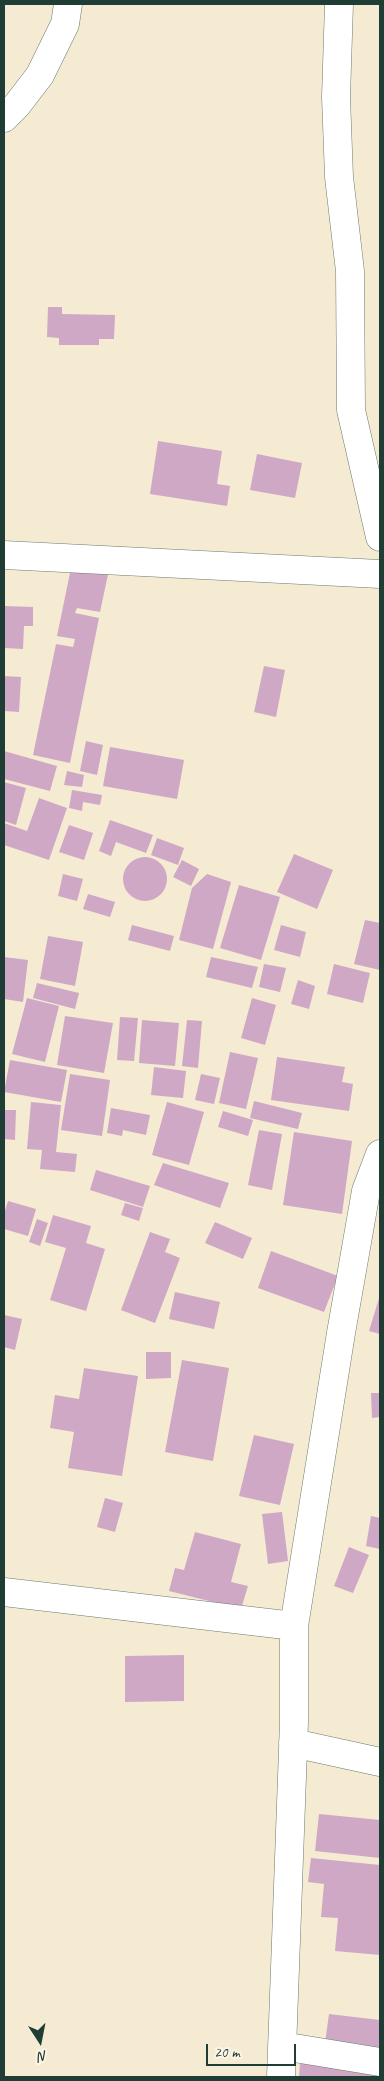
<!DOCTYPE html>
<html>
<head>
<meta charset="utf-8">
<style>
	body { margin:0 }
	#map { position:relative; width:384px; height:2081px; overflow:hidden; background:#f5ebd3; font-family:Caveat,sans-serif }
	canvas { display:block }
	.frame { position:absolute; inset:0; border:5px solid #1f3d34; pointer-events:none }
	.north { position:absolute; left:15px; top:2016px; width:50px; height:50px; -webkit-text-stroke:4px #fcf5e5; paint-order:stroke; rotate:169deg; font-size:14px; font-weight:700; line-height:20px; text-align:center; color:#1f3d34 }
	.north::after { content:''; display:block; margin:auto; width:18px; height:22px; background:#1f3d34; clip-path:polygon(50% 0,100% 100%,50% 72%,0 100%) }
	.scale { position:absolute; left:206px; top:2044px; width:90px; height:22px; box-sizing:border-box; border:2px solid #1f3d34; border-top:0; padding-left:6px; font-size:15px; line-height:18px; white-space:nowrap; color:#1f3d34; -webkit-text-stroke:4px #fcf5e5; paint-order:stroke }
</style>
</head>
<body>
<div id="map">
<canvas width="384" height="2081"></canvas>
<div class="frame"></div>
<div class="north">N</div>
<div class="scale">20 m</div>
</div>
<script>
const context = document.querySelector('canvas').getContext('2d');
context.lineJoin = 'round';
function fillPath(path, color) {
  context.fillStyle = color;
  context.fill(path, 'evenodd');
}
function poly(rows) {
  const path = new Path2D();
  for (const r of rows) {
    if (r.length === 3) {
      path.moveTo(r[0] + r[2], r[1]);
      path.arc(r[0], r[1], r[2], 0, 2 * Math.PI);
      continue;
    }
    path.moveTo(r[0], r[1]);
    for (let i = 2; i < r.length; i += 2) path.lineTo(r[i], r[i + 1]);
  }
  return path;
}
function trace(path, color, width, dash) {
  context.strokeStyle = color;
  context.lineWidth = width;
  context.lineCap = dash ? 'butt' : 'round';
  context.setLineDash(dash || []);
  context.stroke(path);
}
fillPath(poly([
	[48,307,62,307,62,314,115,315,114,339,99,339,99,345,59,345,59,338,47,337],
	[158,441,222,451,217,484,230,486,227,506,150,494],
	[257,454,302,463,295,498,250,490],
	[72,563,109,570,100,612,77,608,75,613,99,618,70,763,33,755,56,644,73,647,75,639,57,636],
	[4,606,33,607,33,626,24,626,23,649,4,648],
	[264,666,285,670,276,717,254,712],
	[4,676,21,677,19,712,4,711],
	[86,741,103,745,97,775,80,771],
	[110,747,184,760,177,799,103,786],
	[4,751,57,766,50,791,4,779],
	[67,771,84,775,82,787,64,785],
	[4,782,26,788,16,825,4,821],
	[72,790,102,795,100,805,83,802,82,811,69,808],
	[39,798,67,808,49,860,4,845,4,823,27,831],
	[110,820,153,835,146,853,116,842,111,856,99,851],
	[69,825,93,833,84,860,59,852],
	[157,838,184,848,178,865,151,855],
	[294,854,333,870,317,909,277,892],
	[145,879,22],
	[182,860,199,869,191,886,173,877],
	[63,874,83,879,77,901,58,896],
	[207,874,231,882,213,949,179,940,192,888],
	[239,885,280,897,261,960,220,948],
	[88,894,115,902,110,917,83,909],
	[365,920,380,923,380,970,354,964],
	[132,925,174,936,170,951,128,940],
	[281,925,306,932,300,957,274,950],
	[48,936,83,942,75,986,40,979],
	[4,957,28,960,23,1002,4,999],
	[211,957,258,967,252,988,206,977],
	[264,964,286,968,280,992,259,987],
	[334,964,370,973,363,1003,327,994],
	[298,980,315,986,309,1009,291,1004],
	[37,983,79,993,75,1009,33,998],
	[27,998,59,1006,45,1062,12,1054],
	[252,998,276,1005,265,1045,241,1038],
	[65,1016,113,1023,104,1073,57,1065],
	[120,1017,138,1018,134,1061,117,1060],
	[142,1020,179,1023,175,1066,139,1063],
	[187,1020,202,1021,198,1068,182,1066],
	[230,1052,258,1058,246,1109,219,1103],
	[277,1057,345,1067,342,1082,353,1084,349,1111,271,1100],
	[10,1060,67,1070,61,1102,4,1092],
	[154,1067,186,1071,183,1098,151,1095],
	[70,1074,110,1080,102,1136,61,1130],
	[201,1074,220,1078,214,1104,195,1100],
	[254,1101,302,1113,298,1129,250,1118],
	[31,1102,61,1105,56,1152,77,1154,75,1172,40,1169,42,1150,27,1149],
	[167,1102,204,1112,189,1165,152,1155],
	[111,1108,150,1115,146,1135,123,1130,122,1136,107,1133],
	[4,1110,16,1110,15,1140,4,1139],
	[223,1111,253,1120,248,1136,218,1127],
	[259,1130,282,1134,272,1190,248,1185],
	[294,1132,352,1141,342,1214,283,1205],
	[163,1163,229,1183,220,1208,154,1185],
	[96,1170,150,1186,143,1207,90,1190],
	[8,1201,36,1209,28,1236,4,1229,4,1214],
	[125,1203,143,1208,139,1221,121,1215],
	[53,1215,91,1226,86,1243,105,1249,86,1311,50,1300,66,1248,45,1242],
	[37,1219,48,1223,40,1246,29,1242],
	[215,1222,252,1238,243,1259,205,1243],
	[150,1232,170,1239,165,1252,180,1258,155,1323,121,1310],
	[271,1251,338,1276,324,1312,258,1288],
	[175,1292,220,1302,214,1329,169,1319],
	[380,1295,380,1334,369,1331],
	[4,1315,22,1319,15,1350,4,1347],
	[146,1352,171,1352,171,1378,146,1379],
	[182,1360,229,1368,213,1461,165,1452],
	[84,1368,138,1376,122,1476,68,1468,74,1432,50,1428,55,1395,79,1399],
	[371,1393,380,1393,380,1417,372,1418],
	[254,1435,294,1444,280,1505,239,1496],
	[105,1498,123,1503,115,1532,97,1527],
	[282,1512,288,1561,268,1564,262,1514],
	[371,1516,380,1518,380,1549,366,1546],
	[195,1532,241,1544,231,1582,248,1586,241,1609,169,1591,175,1568,184,1570],
	[349,1547,369,1555,353,1593,334,1586],
	[184,1655,184,1701,125,1702,125,1656],
	[319,1814,380,1820,380,1858,315,1851],
	[311,1858,380,1865,380,1955,335,1951,338,1918,321,1917,324,1884,308,1882],
	[329,2014,380,2020,380,2050,325,2043],
	[300,2063,380,2071,380,2077,299,2077]
]), '#cfa8c6');
const minor = poly([
	[339,4,336,97,339,177,350,271,351,410,380,537],
	[4,118,17,105,40,75,65,24,68,4],
	[4,555,380,574],
	[4,1592,294,1626],
	[293,1743,380,1762],
	[282,2046,380,2062],
	[281,2077,294,1722,294,1626,341,1333,366,1191,380,1154]
]);
trace(minor, '#6a7a6c', 29);
trace(minor, '#fff', 28);
</script>
</body>
</html>
